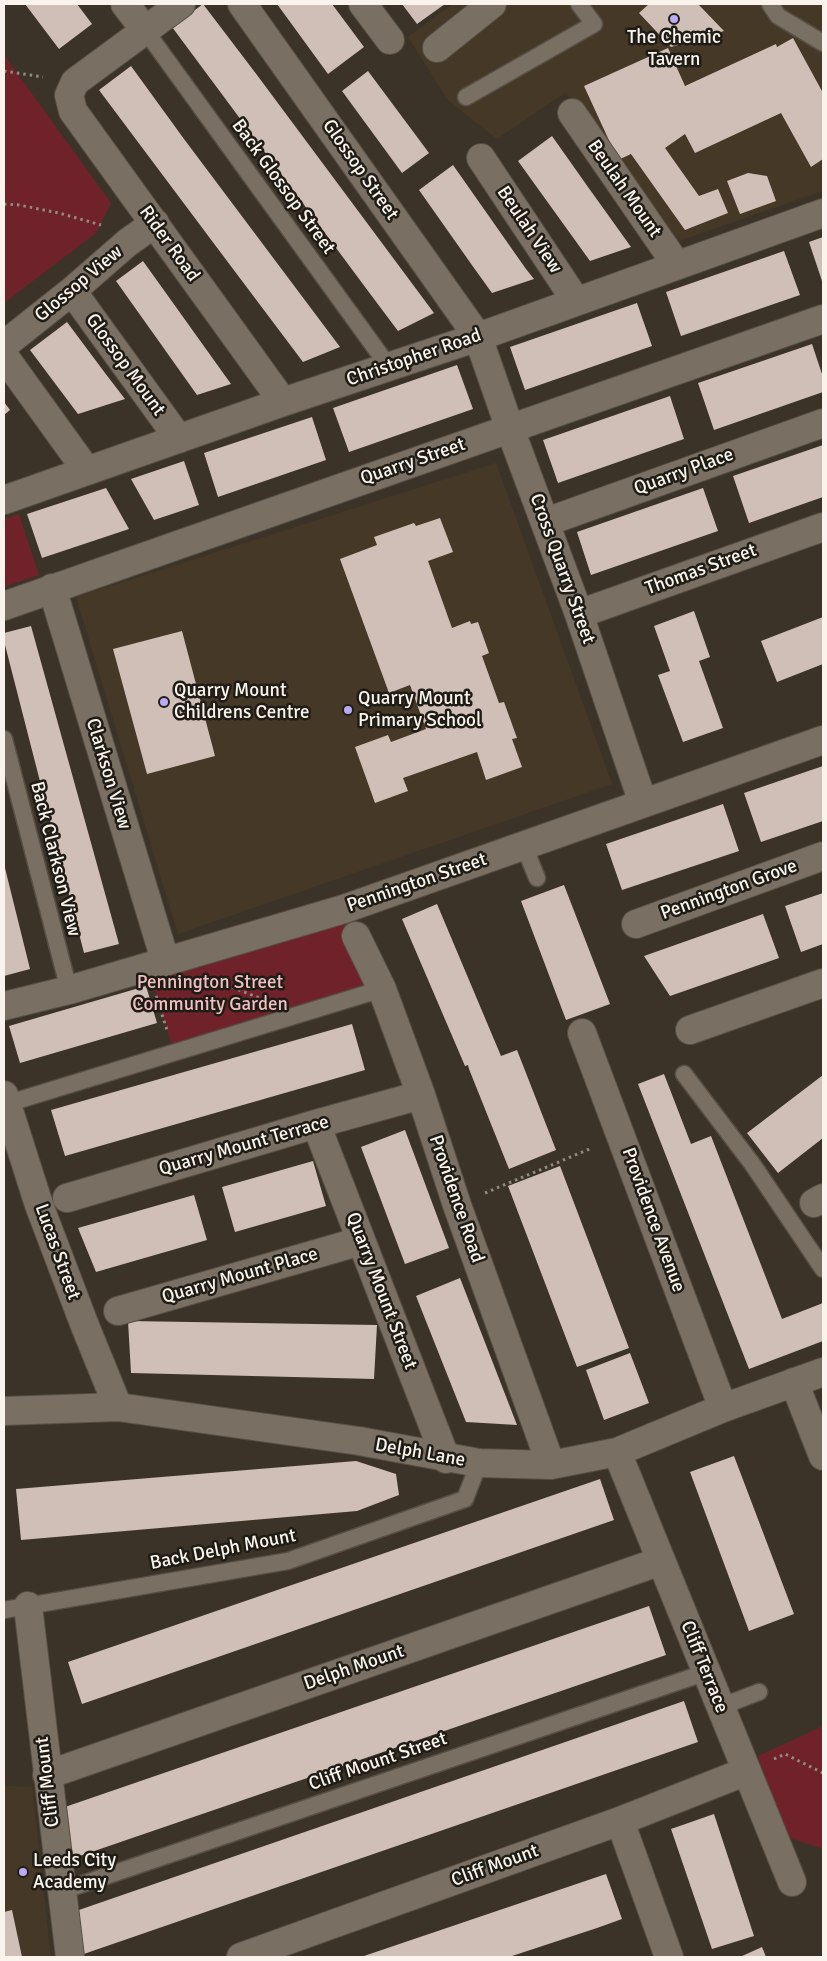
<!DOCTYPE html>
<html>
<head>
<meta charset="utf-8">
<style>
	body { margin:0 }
	#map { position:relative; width:827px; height:1961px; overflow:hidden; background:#3c3328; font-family:Signika,sans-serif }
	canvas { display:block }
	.frame { position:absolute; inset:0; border:5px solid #faf4ed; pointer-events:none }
</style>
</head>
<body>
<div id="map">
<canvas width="827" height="1961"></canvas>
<div class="frame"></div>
</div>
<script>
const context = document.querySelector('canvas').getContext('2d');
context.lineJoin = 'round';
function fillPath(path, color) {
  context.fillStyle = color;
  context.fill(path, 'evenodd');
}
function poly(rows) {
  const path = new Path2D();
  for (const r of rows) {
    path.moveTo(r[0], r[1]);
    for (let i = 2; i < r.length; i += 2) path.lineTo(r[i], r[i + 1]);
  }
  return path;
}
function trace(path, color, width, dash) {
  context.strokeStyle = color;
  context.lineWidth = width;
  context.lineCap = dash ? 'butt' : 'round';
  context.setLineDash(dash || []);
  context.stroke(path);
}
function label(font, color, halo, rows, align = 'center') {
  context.font = font + ' Signika,sans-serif';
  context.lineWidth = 5;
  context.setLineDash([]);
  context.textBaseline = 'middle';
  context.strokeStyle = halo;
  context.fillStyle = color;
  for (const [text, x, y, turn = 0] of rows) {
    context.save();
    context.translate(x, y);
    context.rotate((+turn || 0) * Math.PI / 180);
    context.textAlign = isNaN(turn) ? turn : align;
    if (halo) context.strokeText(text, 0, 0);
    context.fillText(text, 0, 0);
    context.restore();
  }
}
fillPath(poly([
	[453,4,823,4,823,191,673,243,566,92,497,139,448,100,408,37],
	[496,463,612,784,178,934,76,597],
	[4,1786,32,1787,51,1957,4,1957]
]), '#453827');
fillPath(poly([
	[4,55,111,203,96,233,4,303],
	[19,514,39,575,4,587,4,519],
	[344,909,382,989,174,1052,147,966],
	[823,1726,823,1849,785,1836,758,1756]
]), '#70222a');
fillPath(poly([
	[25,4,77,4,92,24,59,49],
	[203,4,257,75,434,313,398,331,371,295,172,27],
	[277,4,332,4,364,47,328,74],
	[402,4,445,4,417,24],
	[649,4,698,4,724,31,671,47,639,13],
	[793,38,823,93,823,159,811,167,781,113,695,153,685,134,665,148,699,196,718,189,728,213,685,230,631,154,618,160,584,86,668,48,685,86,776,44,777,47],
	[131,66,184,139,340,347,303,362,221,253,99,90],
	[368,71,429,153,402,173,342,91],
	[552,136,588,187,631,247,590,261,518,161],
	[453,165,526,269,534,279,492,293,474,268,419,190],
	[748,173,767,176,776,201,740,214,727,181],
	[823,237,823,284,809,242],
	[784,251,800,295,681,336,666,292],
	[143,261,231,384,197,395,116,281],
	[637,303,652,346,525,390,510,347],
	[67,322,105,373,125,399,78,414,30,350],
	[812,344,823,377,823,392,714,430,698,383],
	[457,365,473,409,349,452,333,408],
	[670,396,684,439,558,483,543,440],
	[4,402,10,410,4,415],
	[312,417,326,460,218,497,204,453],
	[823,445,823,497,749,523,733,476],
	[184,461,199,505,154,520,131,479],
	[106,488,129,529,42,558,27,514],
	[703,488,718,531,591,575,577,532],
	[440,518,453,552,428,561,452,628,470,621,471,624,478,622,489,653,482,656,499,703,504,702,517,738,512,739,522,767,486,780,477,752,403,778,408,791,375,803,355,747,388,735,391,742,426,729,410,685,389,693,340,559,377,545,374,537,414,523,416,526],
	[694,611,710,657,699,661,723,728,683,742,658,675,670,671,654,626],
	[823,617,823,664,777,682,761,641],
	[31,626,119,944,84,953,4,641,4,633],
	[182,631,215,756,147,774,113,649],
	[823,766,823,821,761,842,744,793],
	[723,804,739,851,622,890,606,844],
	[4,864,30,969,4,976],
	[564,885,610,1004,566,1020,521,901],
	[823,893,823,944,801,952,785,906],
	[437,904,501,1056,517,1050,556,1150,509,1169,469,1069,468,1065,465,1066,402,919],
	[763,914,779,958,670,996,644,956],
	[146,986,157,1023,20,1063,9,1026],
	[352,1024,365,1070,65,1156,51,1110],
	[664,1074,691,1144,711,1136,782,1319,823,1303,823,1341,749,1369,638,1084],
	[823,1075,823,1138,778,1173,747,1133],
	[405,1130,449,1248,405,1264,361,1147],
	[313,1161,326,1206,235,1232,222,1187],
	[560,1166,629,1348,577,1367,508,1186],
	[194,1195,207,1240,96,1272,78,1228],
	[460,1278,517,1425,466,1422,416,1296],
	[128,1321,377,1325,374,1379,131,1373],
	[630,1353,649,1403,604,1420,586,1370],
	[734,1456,794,1614,749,1631,690,1472],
	[356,1461,396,1474,399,1495,357,1511,21,1540,16,1489],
	[600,1479,614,1520,82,1704,68,1662],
	[649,1606,666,1655,71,1859,65,1807],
	[684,1701,698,1742,78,1956,76,1911],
	[714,1814,754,1936,712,1949,671,1829],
	[606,1874,622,1919,597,1928,509,1957,361,1957],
	[12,1910,22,1957,4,1957,4,1912],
	[762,1947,766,1957,740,1957]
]), '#d0bfb6');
const service = poly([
	[770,4,778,16,823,43],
	[145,30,389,367],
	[466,97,594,24,579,4],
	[4,739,69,990],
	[524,846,537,878],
	[684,1074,753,1165,823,1269],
	[6,1104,382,989],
	[4,1610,288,1561,465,1499,479,1463],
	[720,1707,759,1692],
	[62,1891,707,1672]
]);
const minor = poly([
	[125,4,145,30],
	[181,4,75,82,69,95,73,111,283,402],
	[242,4,478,337,510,429,579,614,643,803],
	[363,4,390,40],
	[437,48,492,4],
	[572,113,676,264],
	[481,158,576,301],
	[72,291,179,439],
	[4,345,72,291,127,243,155,223],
	[4,356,87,471],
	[4,500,283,402,478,337,823,213],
	[546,522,823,423],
	[52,588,165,960],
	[4,606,823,319],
	[579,614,823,527],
	[636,924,823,856],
	[356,936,382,989,421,1095,457,1205,551,1465],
	[4,1006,69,990,344,909,823,740],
	[690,1030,823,983],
	[582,1033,723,1408],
	[4,1095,39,1205,85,1326,118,1407],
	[316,1124,446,1459],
	[67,1198,316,1124,421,1095],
	[814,1203,823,1198],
	[118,1311,361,1241],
	[794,1382,823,1456],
	[4,1411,118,1407,359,1441,479,1463,551,1465,617,1452,723,1408,823,1372],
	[617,1452,792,1882],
	[28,1606,70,1957],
	[47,1775,661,1561],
	[620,1821,669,1957],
	[241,1957,620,1821,747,1771]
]);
trace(service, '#574f45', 19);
trace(minor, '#574f45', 30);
trace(poly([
	[4,71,43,77],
	[4,204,19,205,59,213,101,225],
	[214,980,262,999],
	[156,996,167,1030],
	[485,1193,592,1148],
	[774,1759,785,1754,823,1773]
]), '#928a81', 3, [2.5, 4]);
trace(service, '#797063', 16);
trace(minor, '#797063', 28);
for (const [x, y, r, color] of [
	[674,19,5,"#bbaaf6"],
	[164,702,5,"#bbaaf6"],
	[348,710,5,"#bbaaf6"],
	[23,1872,5,"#bbaaf6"]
]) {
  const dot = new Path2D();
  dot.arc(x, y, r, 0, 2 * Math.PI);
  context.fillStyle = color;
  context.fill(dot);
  trace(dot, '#1f1c16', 2);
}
label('19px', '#faf4ed', '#1f1c16', [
	["The Chemic",674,38,"center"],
	["Tavern",674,60,"center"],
	["Quarry Mount",174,691],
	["Childrens Centre",174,713],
	["Quarry Mount",358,699],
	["Primary School",358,721],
	["Leeds City",33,1861],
	["Academy",33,1883]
], 'left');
label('19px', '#faf4ed', '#1f1c16', [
	["Glossop Street",360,170,55],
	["Back Glossop Street",283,187,54],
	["Beulah Mount",624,189,55],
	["Beulah View",529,230,56],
	["Rider Road",169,244,54],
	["Glossop View",79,284,-40],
	["Christopher Road",414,358,-19],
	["Glossop Mount",125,365,54],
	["Quarry Street",413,462,-19],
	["Quarry Place",684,472,-20],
	["Cross Quarry Street",562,569,70],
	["Thomas Street",701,570,-20],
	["Clarkson View",108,774,73],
	["Back Clarkson View",55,859,76],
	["Pennington Street",417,883,-19],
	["Pennington Grove",729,890,-20],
	["Quarry Mount Terrace",244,1146,-16],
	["Providence Road",456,1199,71],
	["Providence Avenue",653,1220,70],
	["Lucas Street",57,1252,70],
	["Quarry Mount Place",240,1276,-16],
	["Quarry Mount Street",381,1291,69],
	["Delph Lane",420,1453,10],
	["Back Delph Mount",223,1550,-11],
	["Cliff Terrace",704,1667,68],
	["Delph Mount",354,1668,-19],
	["Cliff Mount Street",378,1762,-19],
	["Cliff Mount",48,1782,-97],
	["Cliff Mount",495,1866,-20]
]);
label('19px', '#f1bfbf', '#1f1c16', [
	["Pennington Street",210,983],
	["Community Garden",210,1005]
]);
</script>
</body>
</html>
